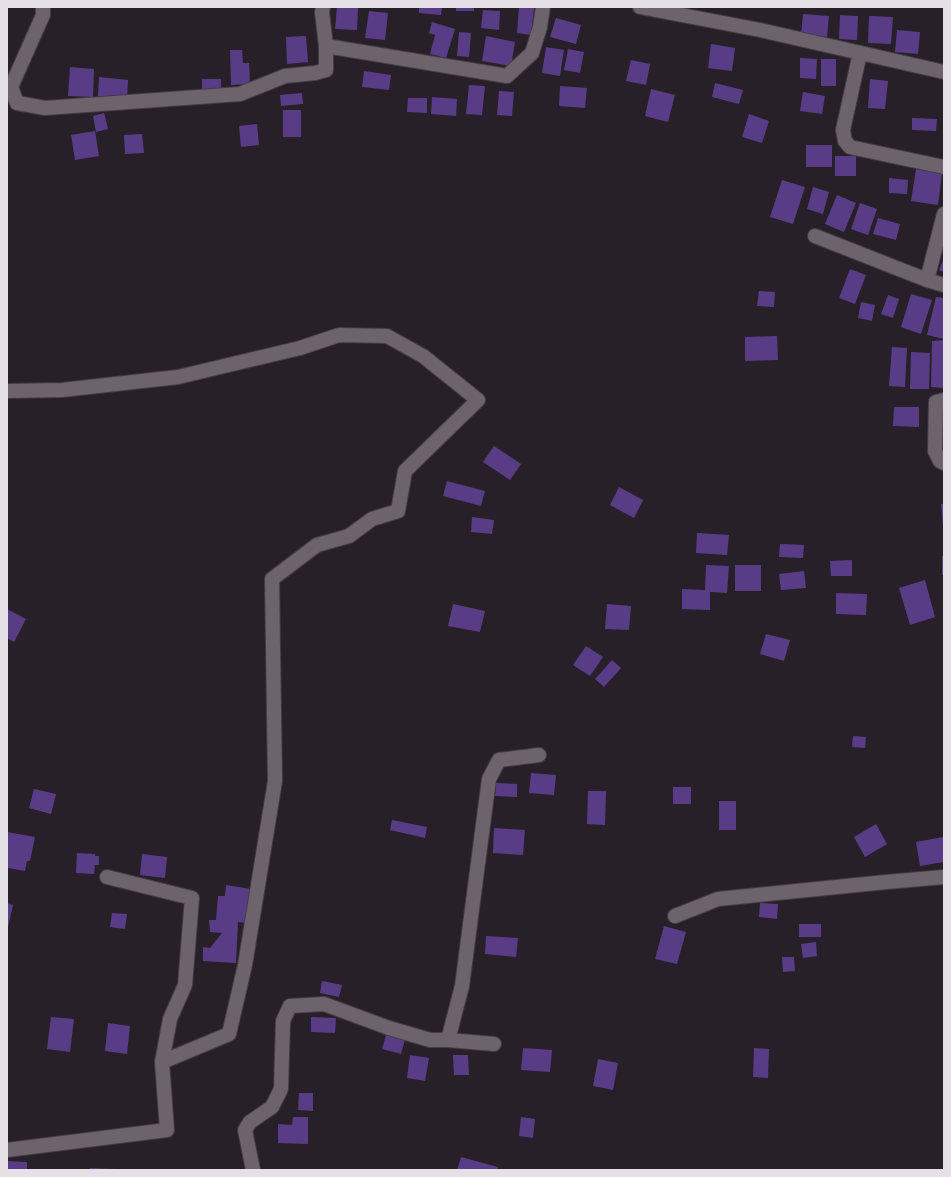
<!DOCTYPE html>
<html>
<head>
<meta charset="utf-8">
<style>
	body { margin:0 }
	#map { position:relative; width:951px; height:1177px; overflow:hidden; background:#282028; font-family:Quicksand,sans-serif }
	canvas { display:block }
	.frame { position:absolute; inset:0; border:8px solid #e5e0e5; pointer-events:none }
</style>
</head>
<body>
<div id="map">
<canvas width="951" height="1177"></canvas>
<div class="frame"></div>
</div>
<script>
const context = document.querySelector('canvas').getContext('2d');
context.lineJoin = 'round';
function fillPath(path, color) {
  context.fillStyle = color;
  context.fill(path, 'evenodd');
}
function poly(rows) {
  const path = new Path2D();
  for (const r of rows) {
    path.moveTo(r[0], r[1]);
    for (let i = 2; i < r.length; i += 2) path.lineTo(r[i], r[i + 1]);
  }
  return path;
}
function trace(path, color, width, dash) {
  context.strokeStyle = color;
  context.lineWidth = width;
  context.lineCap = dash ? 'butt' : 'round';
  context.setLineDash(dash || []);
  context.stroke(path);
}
fillPath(poly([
	[337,7,358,7,357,30,335,29],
	[419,7,442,7,441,15,419,13],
	[456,7,474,7,474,11,456,11],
	[519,7,534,8,531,35,517,33],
	[483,10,500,11,499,30,481,28],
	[369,11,388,13,385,40,365,38],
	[803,14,829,16,827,37,801,35],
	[840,15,858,16,857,40,839,39],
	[869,16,893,17,891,44,868,43],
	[556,18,581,25,576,44,550,37],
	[432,22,455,29,446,58,430,54,435,35,429,33],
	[897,30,920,32,918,54,895,52],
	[459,32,471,33,469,57,457,56],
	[306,36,308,62,287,64,286,37],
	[486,36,515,42,511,66,482,61],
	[711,44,735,48,732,71,708,68],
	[546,47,564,50,560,76,542,73],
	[568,49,584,52,580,73,564,70],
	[230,50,242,50,243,63,249,63,250,84,231,85],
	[800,58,817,59,816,79,800,78],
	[821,59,836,59,836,86,821,86],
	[631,60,650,64,646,85,626,81],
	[70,67,94,69,93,97,68,96],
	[364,71,391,75,389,90,362,87],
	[99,77,128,80,127,99,98,96],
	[202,79,221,79,221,93,202,93],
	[870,79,888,81,885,109,868,108],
	[715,83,743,90,739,104,712,97],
	[469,85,485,86,482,115,466,114],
	[560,86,587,88,585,108,559,106],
	[651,89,675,95,668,122,645,116],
	[499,91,514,92,512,116,497,115],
	[803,92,825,96,822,114,800,111],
	[302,93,303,104,281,106,280,95],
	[432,97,457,99,456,116,431,114],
	[408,98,427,98,427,113,407,112],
	[283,110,301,110,301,137,283,137],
	[104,113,108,129,96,132,93,116],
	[749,114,769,121,762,143,742,137],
	[912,118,937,119,936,131,912,130],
	[257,124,259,145,241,147,239,126],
	[95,131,99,156,75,160,71,135],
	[142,134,144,153,125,154,124,135],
	[806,145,832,145,832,167,806,167],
	[835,156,856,156,856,176,835,176],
	[916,169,942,173,938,205,911,201],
	[889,178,908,180,907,194,889,193],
	[782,180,805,187,793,224,770,217],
	[813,187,829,192,823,214,807,209],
	[837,195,856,203,844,232,825,224],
	[860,203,877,209,868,235,851,229],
	[878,218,900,224,896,240,873,234],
	[944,258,944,272,939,270],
	[850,269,866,275,855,304,839,298],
	[759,291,775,292,774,307,757,306],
	[911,294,932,300,921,334,901,327],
	[888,295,899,299,893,318,881,314],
	[936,297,944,298,944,339,927,335],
	[861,302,875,305,872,321,858,318],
	[777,336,778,360,745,361,745,337],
	[944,340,944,388,931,387,932,341],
	[892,347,907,348,905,387,889,386],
	[911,352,930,353,929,389,910,389],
	[894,407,919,407,919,427,893,426],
	[494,446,521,464,510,480,483,462],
	[447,481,485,491,481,506,443,496],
	[619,487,643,500,634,518,610,505],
	[941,504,944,504,944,526,943,526],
	[472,517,494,520,492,534,471,532],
	[697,533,729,535,727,555,696,553],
	[780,544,804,545,803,558,779,557],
	[942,556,944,556,944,575,942,575],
	[852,560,852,576,831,576,830,561],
	[706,565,729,566,727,593,710,592,710,610,682,609,682,589,705,590],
	[735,565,761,565,761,591,735,591],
	[804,571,806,588,781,590,779,574],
	[925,580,935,617,910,625,899,588],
	[836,593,867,594,866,615,836,614],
	[453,604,485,611,480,632,448,626],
	[607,604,631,606,629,630,605,629],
	[7,609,26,619,14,642,7,638],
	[766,634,790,640,784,661,760,654],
	[586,646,603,657,590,676,573,665],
	[612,660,621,668,604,687,595,679],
	[853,736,866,737,865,748,852,747],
	[531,773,556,775,554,795,529,793],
	[496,783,517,784,517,797,495,796],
	[673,787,691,787,691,804,673,804],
	[34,789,56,794,51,814,29,808],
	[588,791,606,791,605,825,587,824],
	[719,801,736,801,736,830,719,830],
	[392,820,427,827,425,838,390,830],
	[876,824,887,844,865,857,854,837],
	[494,828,525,830,523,855,493,853],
	[7,832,35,837,30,861,27,861,25,871,8,868,7,871],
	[943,837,944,862,920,866,916,842],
	[77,853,95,854,95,856,99,856,99,865,95,865,94,874,76,873],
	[142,854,167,857,165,878,140,875],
	[226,885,251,889,247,923,238,922,236,963,203,961,203,947,210,948,222,933,210,932,209,920,216,920,218,896,225,896],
	[7,903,13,905,8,927,7,927],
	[760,903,778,904,777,919,759,917],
	[112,913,127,914,125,929,110,927],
	[799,924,821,924,821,937,799,937],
	[664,926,686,932,677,964,655,959],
	[486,936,518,938,516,957,485,954],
	[816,942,817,956,803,958,801,944],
	[782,957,794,957,795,971,783,972],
	[322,981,342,985,339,997,320,993],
	[51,1017,74,1019,70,1052,47,1049],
	[311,1017,336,1018,335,1033,311,1032],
	[108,1023,130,1026,127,1054,105,1051],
	[386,1035,405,1040,401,1054,382,1049],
	[523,1048,552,1050,550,1072,521,1070],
	[754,1048,769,1049,768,1078,753,1077],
	[410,1055,429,1058,425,1081,407,1078],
	[453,1055,468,1055,469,1075,454,1075],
	[598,1059,618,1063,613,1090,593,1086],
	[299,1093,313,1093,313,1111,298,1110],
	[293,1117,308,1117,308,1144,278,1143,278,1124,292,1125],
	[521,1117,535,1119,533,1138,519,1136],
	[461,1157,498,1167,498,1170,457,1170],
	[7,1161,27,1162,27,1170,7,1170],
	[90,1168,116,1169,116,1170,90,1170]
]), '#583d86');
const street = poly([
	[43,7,43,15,11,87,17,103,45,108,240,94,285,76,315,73,326,70,326,46,322,12,323,7],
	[640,7,760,30,944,72],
	[326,46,507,76,532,53,540,27,543,7],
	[860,53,843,130,845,141,850,147,944,167],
	[815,236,927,280,944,285],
	[927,280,944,214],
	[7,391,62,390,178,377,300,348,339,335,387,336,423,356,478,400,405,471,398,511,372,519,349,536,317,545,272,579,275,781,245,965,229,1034,162,1062],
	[944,400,936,402,935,451,940,461,944,463],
	[675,916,718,899,886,882,944,877],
	[448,1040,462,986,489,779,499,760,539,755],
	[7,1150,167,1130,162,1062,170,1019,185,985,192,898,107,877],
	[253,1170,245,1130,250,1122,272,1107,281,1089,283,1021,290,1006,324,1004,389,1028,430,1040,448,1040,494,1044]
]);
trace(street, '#443d44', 16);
trace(street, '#6d636c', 14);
</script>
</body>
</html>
